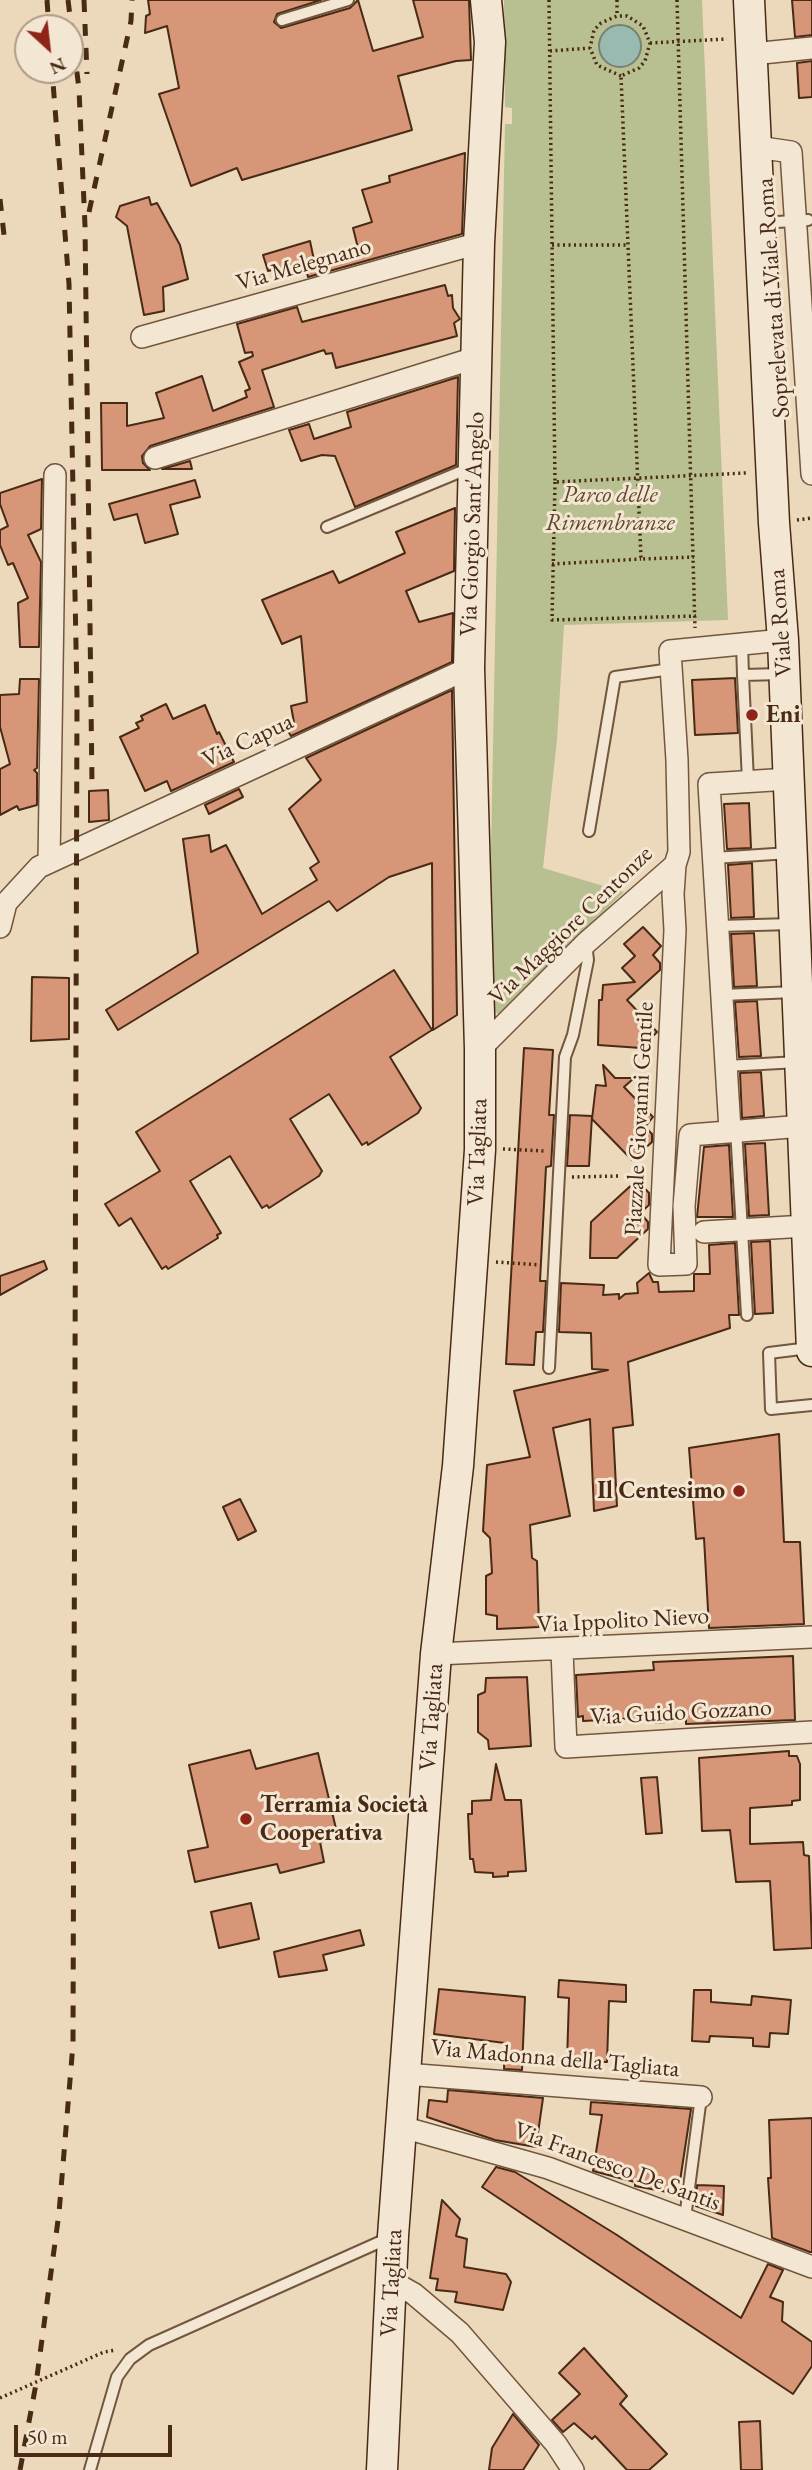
<!DOCTYPE html>
<html>
<head>
<meta charset="utf-8">
<style>
	body { margin:0 }
	#map { position:relative; width:812px; height:2470px; overflow:hidden; background:#ecd9bc; font-family:"EB Garamond",serif }
	canvas { display:block }
	.north { position:absolute; left:14px; top:14px; width:70px; height:70px; box-sizing:border-box; background:#f3e6d3; border:2px solid #af9b87; border-radius:50%; rotate:153deg; font-size:19px; font-weight:700; line-height:28px; text-align:center; color:#492a14 }
	.north::after { content:''; display:block; margin:auto; width:24px; height:32px; background:#8f2418; clip-path:polygon(50% 0,100% 100%,50% 72%,0 100%) }
	.scale { position:absolute; left:14px; top:2425px; width:158px; height:32px; box-sizing:border-box; border:4px solid #492a14; border-top:0; padding-left:9px; font-size:21px; line-height:24px; white-space:nowrap; color:#492a14; -webkit-text-stroke:5px #f3e6d3; paint-order:stroke }
</style>
</head>
<body>
<div id="map">
<canvas width="812" height="2470"></canvas>
<div class="north">N</div>
<div class="scale">50 m</div>
</div>
<script>
const context = document.querySelector('canvas').getContext('2d');
context.lineJoin = 'round';
function fillPath(path, color) {
  context.fillStyle = color;
  context.fill(path, 'evenodd');
}
function poly(rows) {
  const path = new Path2D();
  for (const r of rows) {
    if (r.length === 3) {
      path.moveTo(r[0] + r[2], r[1]);
      path.arc(r[0], r[1], r[2], 0, 2 * Math.PI);
      continue;
    }
    path.moveTo(r[0], r[1]);
    for (let i = 2; i < r.length; i += 2) path.lineTo(r[i], r[i + 1]);
  }
  return path;
}
function trace(path, color, width, dash) {
  context.strokeStyle = color;
  context.lineWidth = width;
  context.lineCap = dash ? 'butt' : 'round';
  context.setLineDash(dash || []);
  context.stroke(path);
}
function label(font, color, halo, rows, align = 'center') {
  context.font = font + ' "EB Garamond",serif';
  context.lineWidth = 6;
  context.setLineDash([]);
  context.textBaseline = 'middle';
  context.strokeStyle = halo;
  context.fillStyle = color;
  for (const [text, x, y, turn = 0] of rows) {
    context.save();
    context.translate(x, y);
    context.rotate((+turn || 0) * Math.PI / 180);
    context.textAlign = isNaN(turn) ? turn : align;
    if (halo) context.strokeText(text, 0, 0);
    context.fillText(text, 0, 0);
    context.restore();
  }
}
fillPath(poly([
	[504,0,702,0,728,620,564,625,557,740,543,868,624,892,498,1014,488,1005,505,124,512,124,512,108,505,107]
]), '#b8bf90');
const water = poly([
	[620,46,21]
]);
fillPath(water, '#99bab1');
trace(water, '#798072', 2);
const building = poly([
	[148,0,321,0,277,14,274,22,281,28,350,8,358,0,373,51,423,37,413,0,469,0,471,60,456,61,398,76,412,130,242,180,237,168,191,186,159,94,179,88,167,26,145,33,146,16,150,14,148,0],
	[792,0,812,0,812,35,795,37,792,0],
	[812,61,812,97,799,98,797,63,812,61],
	[465,153,462,234,308,277,306,269,360,256,353,228,372,222,362,190,390,182,389,176,465,153],
	[149,197,151,205,157,203,180,245,188,279,163,287,164,311,144,315,127,226,116,217,120,206,149,197],
	[310,241,314,260,268,271,263,255,310,241],
	[445,285,448,296,452,295,453,308,460,319,454,323,457,336,336,368,332,353,326,354,324,350,262,370,274,407,150,446,142,456,143,463,150,470,102,470,101,403,127,403,127,426,164,418,156,393,202,376,213,411,247,397,245,391,250,389,239,362,253,356,252,352,245,353,237,324,297,307,302,322,445,285],
	[458,377,456,465,355,507,335,456,322,455,301,461,289,430,309,424,314,439,351,427,347,412,458,377],
	[190,461,192,469,162,469,190,461],
	[42,479,41,529,28,535,41,562,39,647,20,647,18,603,28,598,13,563,8,565,0,545,0,530,8,526,0,504,0,493,42,479],
	[195,480,200,497,170,505,178,534,145,543,137,514,114,520,109,504,195,480],
	[455,508,454,571,406,591,419,622,453,613,452,662,291,736,288,731,295,728,291,706,307,702,301,636,282,644,262,600,333,571,339,583,405,553,396,532,455,508],
	[735,678,738,733,695,735,692,680,735,678],
	[20,679,39,679,37,768,34,770,37,773,37,805,19,810,17,806,0,815,0,769,10,764,0,727,0,695,19,694,20,679],
	[452,690,457,1015,433,1030,432,863,389,877,337,911,329,901,118,1030,106,1010,198,953,183,839,209,835,211,852,226,845,262,914,317,880,310,868,319,862,289,809,321,780,306,758,452,690],
	[166,704,173,719,205,705,217,734,219,732,234,762,171,791,167,781,145,791,120,737,139,728,136,723,143,720,141,716,166,704],
	[239,789,243,797,209,814,205,805,239,789],
	[108,790,109,820,89,822,89,791,108,790],
	[749,803,751,848,727,849,724,804,749,803],
	[752,863,754,917,731,918,728,865,752,863],
	[643,927,661,946,653,955,660,963,660,970,627,1000,657,1032,641,1048,598,1045,599,1000,602,1000,603,985,635,982,622,968,635,956,624,944,643,927],
	[754,933,757,986,734,987,731,934,754,933],
	[394,970,432,1030,390,1057,421,1108,418,1113,368,1145,367,1142,362,1145,329,1094,290,1119,322,1171,319,1176,269,1208,267,1205,262,1208,230,1156,190,1181,221,1233,217,1235,218,1238,168,1269,166,1266,162,1269,131,1218,119,1226,105,1204,160,1171,136,1132,394,970],
	[32,977,69,978,69,1039,31,1041,32,977],
	[757,1001,761,1056,739,1057,735,1002,757,1001],
	[524,1048,553,1050,549,1115,554,1115,551,1166,546,1167,540,1281,546,1281,543,1332,536,1332,534,1365,506,1364,524,1048],
	[603,1065,615,1078,634,1078,624,1087,653,1117,645,1127,652,1134,652,1142,632,1160,592,1119,596,1085,606,1086,603,1065],
	[761,1072,764,1116,742,1118,740,1073,761,1072],
	[570,1115,592,1116,589,1166,567,1166,570,1115],
	[765,1143,769,1215,749,1216,745,1144,765,1143],
	[729,1145,733,1217,697,1217,704,1147,729,1145],
	[637,1180,649,1193,649,1205,640,1213,648,1222,648,1229,617,1258,590,1258,591,1222,637,1180],
	[770,1241,773,1313,755,1314,751,1242,770,1241],
	[735,1243,739,1315,729,1315,730,1328,628,1362,633,1425,613,1428,617,1506,594,1511,590,1419,553,1428,570,1516,530,1525,532,1558,537,1561,539,1627,497,1629,497,1616,486,1614,486,1576,492,1573,490,1538,483,1531,487,1465,530,1457,514,1391,608,1370,592,1369,591,1333,559,1332,561,1283,604,1285,603,1295,619,1294,619,1299,625,1294,638,1293,637,1283,649,1273,653,1282,658,1282,659,1292,694,1291,694,1274,710,1274,709,1245,735,1243],
	[44,1261,47,1269,0,1295,0,1276,44,1261],
	[779,1434,784,1542,800,1542,804,1624,709,1628,704,1538,696,1539,689,1448,779,1434],
	[240,1499,256,1531,238,1540,223,1507,240,1499],
	[793,1656,795,1720,686,1724,686,1720,656,1723,656,1717,583,1721,583,1716,578,1717,576,1675,654,1670,653,1662,793,1656],
	[527,1677,531,1746,489,1749,488,1740,478,1732,478,1695,485,1692,486,1678,527,1677],
	[250,1750,256,1769,318,1753,338,1837,320,1842,324,1862,280,1873,277,1864,195,1882,188,1851,208,1847,189,1765,250,1750],
	[789,1751,789,1756,797,1756,800,1764,800,1800,792,1801,792,1805,750,1808,750,1844,803,1842,804,1855,809,1856,812,1948,774,1950,770,1881,736,1882,730,1830,702,1831,699,1758,789,1751],
	[496,1764,505,1800,521,1800,526,1871,508,1872,508,1876,493,1877,493,1873,475,1872,473,1859,470,1859,468,1814,472,1814,472,1801,491,1800,496,1764],
	[657,1777,662,1833,646,1834,641,1778,657,1777],
	[251,1903,259,1939,219,1948,211,1912,251,1903],
	[360,1930,364,1945,323,1955,327,1970,279,1977,274,1952,360,1930],
	[559,1980,626,1985,626,2002,609,2001,607,2062,567,2061,569,1998,558,1997,559,1980],
	[439,1989,525,1997,522,2070,504,2069,505,2043,434,2034,439,1989],
	[694,1990,711,1990,711,2002,751,2005,752,1996,791,2000,788,2034,770,2033,769,2047,753,2046,753,2038,710,2036,709,2042,692,2041,694,1990],
	[448,2090,543,2098,536,2147,495,2140,427,2117,429,2100,447,2102,448,2090],
	[591,2102,691,2109,678,2194,635,2186,635,2182,593,2171,602,2115,590,2114,591,2102],
	[812,2118,812,2252,810,2252,772,2238,768,2178,771,2178,769,2120,812,2118],
	[496,2167,515,2172,617,2235,741,2318,768,2264,783,2270,770,2297,783,2302,782,2321,812,2342,812,2366,793,2394,482,2187,496,2167],
	[697,2185,724,2186,723,2215,696,2206,697,2185],
	[442,2200,460,2219,456,2236,467,2239,464,2267,506,2274,511,2282,503,2310,455,2302,457,2292,436,2290,438,2279,430,2278,442,2200],
	[584,2348,627,2396,620,2404,667,2454,649,2470,627,2470,595,2436,592,2439,574,2423,563,2432,552,2420,580,2394,559,2373,584,2348],
	[513,2414,539,2445,523,2470,489,2470,492,2448,513,2414],
	[760,2421,762,2470,741,2470,739,2422,760,2421]
]);
fillPath(building, '#d69677');
trace(building, '#492a14', 2);
const lane = poly([
	[282,20,348,0],
	[762,223,808,220],
	[327,527,472,467],
	[742,644,743,675],
	[748,781,743,675,781,674],
	[589,831,615,677,671,669],
	[714,858,789,853],
	[719,926,792,924],
	[722,995,795,992],
	[726,1066,798,1062],
	[736,1129,747,1315],
	[809,1348,769,1353,771,1409,812,1405],
	[549,1368,565,1057,573,1035,588,960,586,943],
	[685,2218,701,2097],
	[90,2470,117,2377,130,2359,149,2345,391,2237]
]);
const street = poly([
	[752,54,812,48],
	[757,147,791,152,812,474],
	[142,337,479,243],
	[155,458,478,357],
	[49,862,55,475],
	[675,865,673,894,675,930,659,1265,686,1264,684,1206,690,1135,803,1126],
	[0,927,6,903,39,867,469,668],
	[480,1049,586,943,675,865,679,852,677,760,670,651,783,640],
	[730,1130,709,784,789,779],
	[704,1232,806,1226],
	[562,1651,566,1747,812,1732],
	[436,1654,812,1637],
	[405,2074,701,2097],
	[402,2127,548,2168,812,2267],
	[393,2282,414,2294,460,2333,556,2444,573,2470]
]);
const secondary = poly([
	[749,0,774,523,783,640,812,1351],
	[382,2470,393,2236,436,1654,458,1466,480,1150,480,1049,469,668,479,243,490,42,486,0]
]);
trace(lane, '#72563e', 14);
trace(street, '#72563e', 24);
trace(secondary, '#492a14', 33);
trace(poly([
	[549,0,555,482,746,473],
	[617,0,617,16],
	[677,0,695,628],
	[650,43,727,39],
	[550,51,590,48],
	[621,76,597,65,590,48,594,30,601,23,617,16,627,16,643,26,650,43,645,61,639,68,621,76,641,559,694,557],
	[552,245,628,245],
	[555,482,552,620,696,616],
	[797,520,812,518],
	[552,564,641,559],
	[503,1149,544,1151],
	[572,1177,619,1176],
	[496,1262,541,1265],
	[0,2398,104,2352,116,2350]
]), '#492a14', 3.5, [2, 3.5]);
trace(lane, '#f3e6d3', 10);
trace(street, '#f3e6d3', 21);
trace(secondary, '#f3e6d3', 30);
trace(poly([
	[47,0,49,28],
	[68,0,79,89,85,226,92,784],
	[84,0,87,74],
	[0,199,4,235],
	[89,212,131,21,132,0],
	[20,2470,36,2384,59,2213,73,2044,77,697,69,284,52,70]
]), '#492a14', 5, [12, 12]);
for (const [x, y, r, color] of [
	[752,715,7,"#8f2418"],
	[739,1491,7,"#8f2418"],
	[246,1819,7,"#8f2418"]
]) {
  const dot = new Path2D();
  dot.arc(x, y, r, 0, 2 * Math.PI);
  context.fillStyle = color;
  context.fill(dot);
  trace(dot, '#f3e6d3', 2.5);
}
label('24px', '#492a14', '#f3e6d3', [
	["Via Melegnano",304,265,-16],
	["Soprelevata di Viale Roma",774,298,-94],
	["Via Giorgio Sant'Angelo",473,524,-88],
	["Viale Roma",781,623,-94],
	["Via Capua",248,741,-25],
	["Via Maggiore Centonze",571,926,-44],
	["Piazzale Giovanni Gentile",640,1119,-87],
	["Via Tagliata",478,1152,-88],
	["Via Ippolito Nievo",623,1621,-3],
	["Via Guido Gozzano",681,1713,-3],
	["Via Tagliata",432,1717,-86],
	["Via Madonna della Tagliata",555,2059,5],
	["Via Francesco De Santis",617,2167,20],
	["Via Tagliata",392,2283,-87]
]);
label('italic 24px', '#5f482d', '#f3e6d3', [
	["Parco delle",610,495],
	["Rimembranze",610,523]
]);
label('bold 24px', '#492a14', '#f3e6d3', [
	["Eni",766,715],
	["Il Centesimo",725,1491,"right"],
	["Terramia Società",260,1805],
	["Cooperativa",260,1833]
], 'left');
</script>
</body>
</html>
